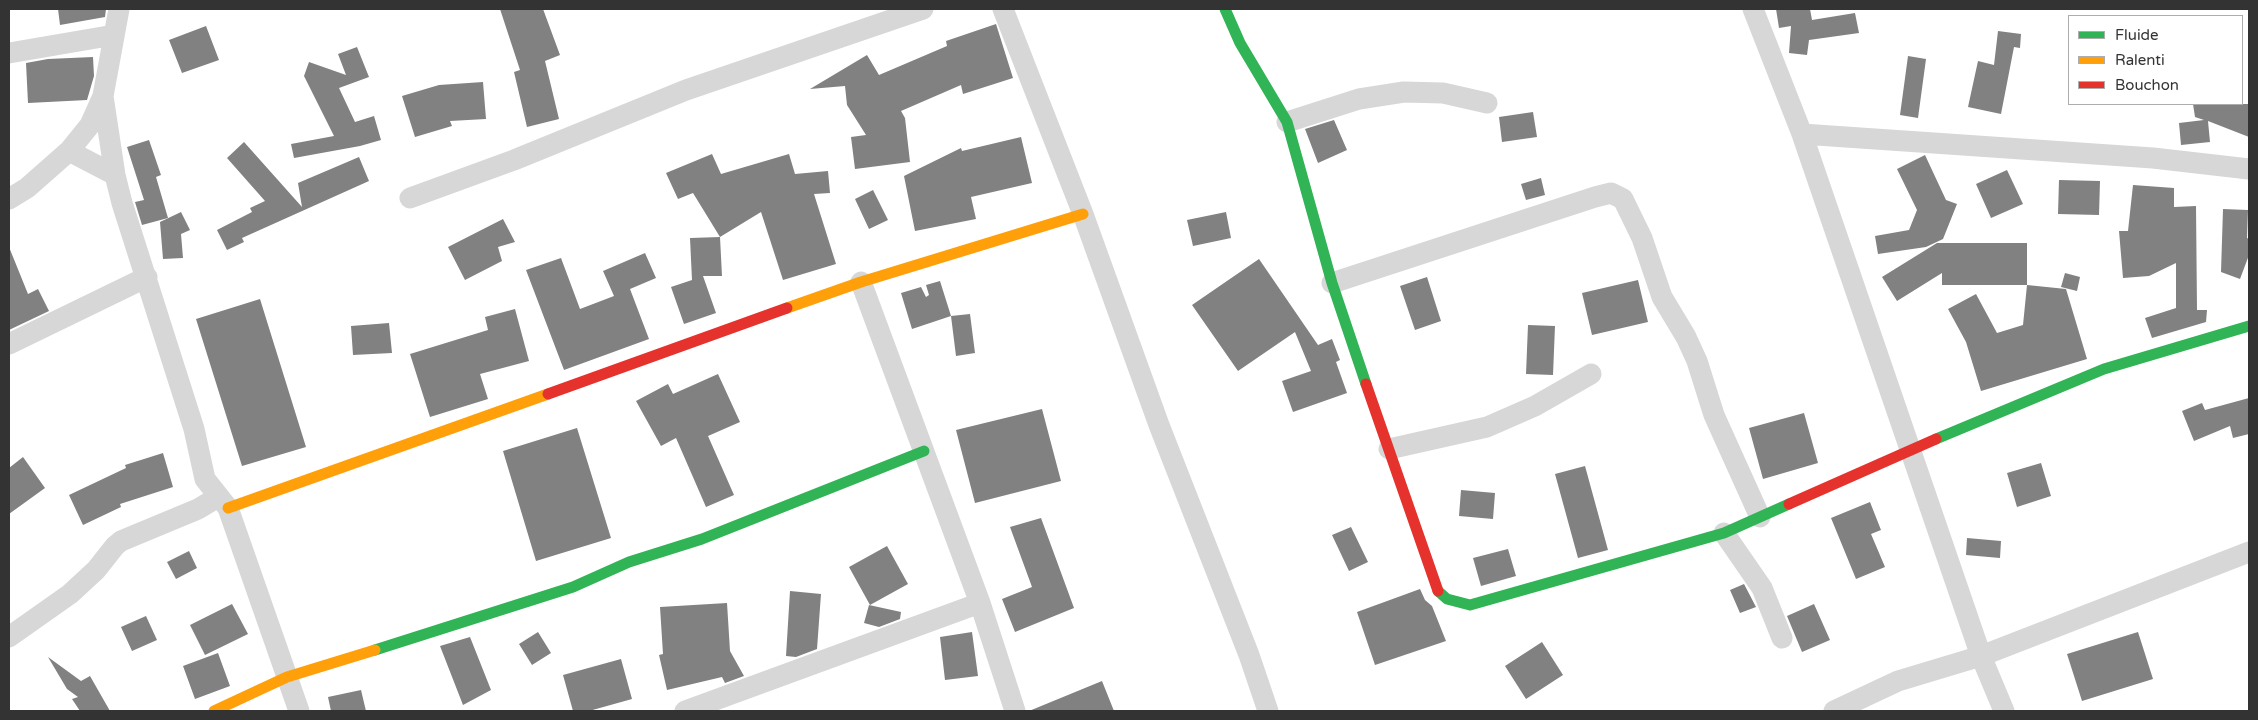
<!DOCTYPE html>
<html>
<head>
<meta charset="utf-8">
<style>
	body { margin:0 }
	#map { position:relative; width:2258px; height:720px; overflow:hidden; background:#fff; font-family:"Varela Round",sans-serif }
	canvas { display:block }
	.frame { position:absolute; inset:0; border:10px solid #333; pointer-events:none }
	.legend { position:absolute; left:2068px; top:15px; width:175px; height:90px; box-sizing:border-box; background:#fff; border:1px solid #adadad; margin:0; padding:6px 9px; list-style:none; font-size:15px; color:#333 }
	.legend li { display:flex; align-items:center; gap:10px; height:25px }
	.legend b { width:25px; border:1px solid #adadad }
</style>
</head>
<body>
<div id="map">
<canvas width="2258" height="720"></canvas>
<div class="frame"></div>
<ul class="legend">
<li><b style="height:6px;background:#30b455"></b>Fluide</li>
<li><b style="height:6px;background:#ff9f0a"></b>Ralenti</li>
<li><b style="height:6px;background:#e5322d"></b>Bouchon</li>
</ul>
</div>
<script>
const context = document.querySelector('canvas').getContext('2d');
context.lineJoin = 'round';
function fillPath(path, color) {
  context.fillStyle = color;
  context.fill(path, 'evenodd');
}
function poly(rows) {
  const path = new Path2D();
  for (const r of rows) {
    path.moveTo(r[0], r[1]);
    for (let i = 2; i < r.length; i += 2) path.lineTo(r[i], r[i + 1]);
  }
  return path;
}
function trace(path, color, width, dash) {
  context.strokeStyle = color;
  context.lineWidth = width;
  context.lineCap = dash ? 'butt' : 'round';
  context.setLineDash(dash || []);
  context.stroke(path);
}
fillPath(poly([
	[58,9,106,9,105,17,60,25],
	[500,9,543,9,560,55,545,61,559,119,527,127,514,72,520,70],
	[1776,9,1810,9,1812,20,1855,13,1859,33,1809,40,1807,55,1789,53,1791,26,1779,28],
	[996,24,1013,78,963,94,961,85,901,111,905,118,910,162,855,169,851,137,866,135,847,105,845,86,810,89,867,55,879,75,947,46,946,41],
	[206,26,219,60,182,73,169,40],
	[1998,31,2021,34,2020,48,2014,47,2001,114,1968,107,1978,61,1994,65],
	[357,47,369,77,339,88,355,122,374,116,381,140,360,146,294,158,291,144,334,136,304,76,309,62,346,75,338,54],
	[1908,56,1926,59,1918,118,1900,115],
	[93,57,94,76,87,100,28,103,26,63,48,59],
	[483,82,486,119,450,121,452,126,415,137,402,96,439,85],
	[2193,104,2249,104,2249,137,2208,121,2210,142,2181,145,2179,123,2204,120,2195,117],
	[1533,112,1537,137,1502,142,1499,117],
	[1334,120,1347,150,1318,163,1305,129],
	[1021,137,1032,183,971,197,976,219,915,231,904,176,961,148,962,151],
	[149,140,161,175,156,177,168,218,142,225,135,202,144,200,127,147],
	[244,142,302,207,298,183,359,157,369,181,242,238,244,242,227,250,217,230,252,212,250,208,265,201,227,158],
	[712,154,721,174,789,154,795,174,828,171,830,193,814,194,836,264,783,280,761,212,720,237,693,193,678,199,666,173],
	[1925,155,1946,200,1957,204,1943,239,1926,247,1878,254,1875,236,1909,230,1917,210,1897,169],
	[2007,170,2023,204,1991,218,1976,184],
	[1541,178,1545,195,1526,200,1521,184],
	[2059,180,2100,181,2099,215,2058,214],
	[2133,185,2174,188,2174,207,2196,206,2197,310,2207,310,2206,322,2152,338,2145,318,2176,308,2176,263,2149,276,2123,278,2119,231,2128,231],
	[873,190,888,220,869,229,855,199],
	[2223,209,2248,210,2247,238,2249,239,2249,255,2240,279,2221,272],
	[181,212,190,230,181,234,183,258,163,259,160,222],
	[1226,212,1231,238,1193,246,1187,220],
	[503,219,515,242,498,247,502,261,465,280,448,247],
	[720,237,722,276,703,276,716,313,684,324,671,287,692,280,690,238],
	[1937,243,2027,243,2027,285,1942,285,1942,273,1897,301,1882,277],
	[9,247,28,294,38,289,49,311,9,330],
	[645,253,656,278,630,289,649,339,564,370,526,270,561,258,580,309,614,296,603,271],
	[1259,259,1318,345,1332,339,1340,360,1336,362,1347,393,1293,412,1282,381,1311,371,1295,332,1238,371,1192,305],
	[2065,273,2080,277,2077,291,2061,287],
	[1427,277,1441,321,1415,330,1400,286],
	[1638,280,1648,322,1592,335,1582,293],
	[940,281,951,316,912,329,901,293,921,287,926,297,929,295,926,285],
	[2027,285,2066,289,2087,359,1981,391,1966,342,1948,309,1976,294,1997,333,2023,325],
	[260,299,306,447,242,466,196,319],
	[515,309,529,361,480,374,488,399,430,417,410,354,488,330,485,317],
	[970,314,975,353,956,356,951,316],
	[389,323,392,353,353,355,351,326],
	[1528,325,1555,326,1553,375,1526,374],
	[718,374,740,422,708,436,734,495,706,507,676,438,661,446,636,401,668,384,673,394],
	[2249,398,2249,434,2233,438,2230,426,2194,441,2182,411,2202,403,2205,410],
	[1042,409,1061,481,975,503,956,430],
	[1804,413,1818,463,1763,479,1749,428],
	[577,428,611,538,536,561,503,451],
	[163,453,173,487,120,504,121,507,83,525,69,495,126,468,125,465],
	[23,457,45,488,9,514,9,468],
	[2041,463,2051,496,2017,507,2007,473],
	[1585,466,1608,550,1578,558,1555,474],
	[1461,490,1495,493,1493,519,1459,516],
	[1870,502,1881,530,1871,534,1885,567,1856,579,1831,518],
	[1041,518,1074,608,1015,632,1002,599,1032,587,1010,527],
	[1351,527,1368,562,1349,571,1332,535],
	[1967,538,2001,541,2000,558,1966,555],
	[887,546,908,584,870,605,849,567],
	[1508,549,1516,576,1481,586,1473,558],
	[189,551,197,568,176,579,167,562],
	[1744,584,1756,607,1740,613,1730,590],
	[1420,589,1425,600,1432,606,1446,641,1375,665,1357,612],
	[790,591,821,594,817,649,796,657,786,656],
	[727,603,730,651,744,676,725,683,722,677,667,690,659,655,663,654,660,607],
	[232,604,248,634,205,655,190,625],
	[1814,604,1830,640,1802,652,1787,616],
	[869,605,901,612,900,619,879,627,864,623],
	[146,616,157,640,132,651,121,627],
	[538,632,551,653,532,665,519,644],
	[972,632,978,676,945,680,940,637],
	[2138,632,2153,679,2082,701,2067,654],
	[470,637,491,690,463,705,440,646],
	[1542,642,1563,675,1526,699,1505,666],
	[218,653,230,686,195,699,183,666],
	[48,657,81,681,90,676,110,711,80,711,72,699,78,697,67,689],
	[621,659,632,699,589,711,573,711,563,675],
	[1102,681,1114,711,1029,711],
	[361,690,366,711,331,711,328,697]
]), '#818181');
trace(poly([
	[1003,9,1083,214,1159,425,1249,655,1268,711],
	[1753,9,1802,134,1981,656,2004,711],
	[9,53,114,35],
	[103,96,115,175,122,203,194,429,205,479,228,508,299,711],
	[1287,122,1359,99,1404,92,1443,93,1487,103],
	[1802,134,2153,158,2249,169],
	[69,151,115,175],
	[410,198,514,160,686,90,923,9],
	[9,199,27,188,69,151,90,125,103,96,119,9],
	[861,282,980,603,1015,711],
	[1332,283,1595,197,1611,193,1623,199,1642,238,1662,297,1686,337,1697,361,1714,415,1760,517],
	[9,344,147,277],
	[1389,449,1487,427,1535,406,1591,374],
	[1724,533,1762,588,1782,638],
	[9,637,70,594,96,570,115,546,121,541,198,509,218,497],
	[685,711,980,603],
	[1834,711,1898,681,1981,656,2249,552]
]), '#d7d7d7', 21);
trace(poly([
	[1225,9,1240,43,1287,122,1332,283,1366,384],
	[1936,439,2104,369,2249,326],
	[1438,591,1447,599,1470,605,1724,533,1789,504],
	[375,650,573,587,629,562,702,539,924,451]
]), '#30b455', 11);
trace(poly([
	[787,308,861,282,1083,214],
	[228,508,548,394],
	[214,711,287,677,375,650]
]), '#ff9f0a', 11);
trace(poly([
	[1366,384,1438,591],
	[548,394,787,308],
	[1789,504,1936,439]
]), '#e5322d', 11);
</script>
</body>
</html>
